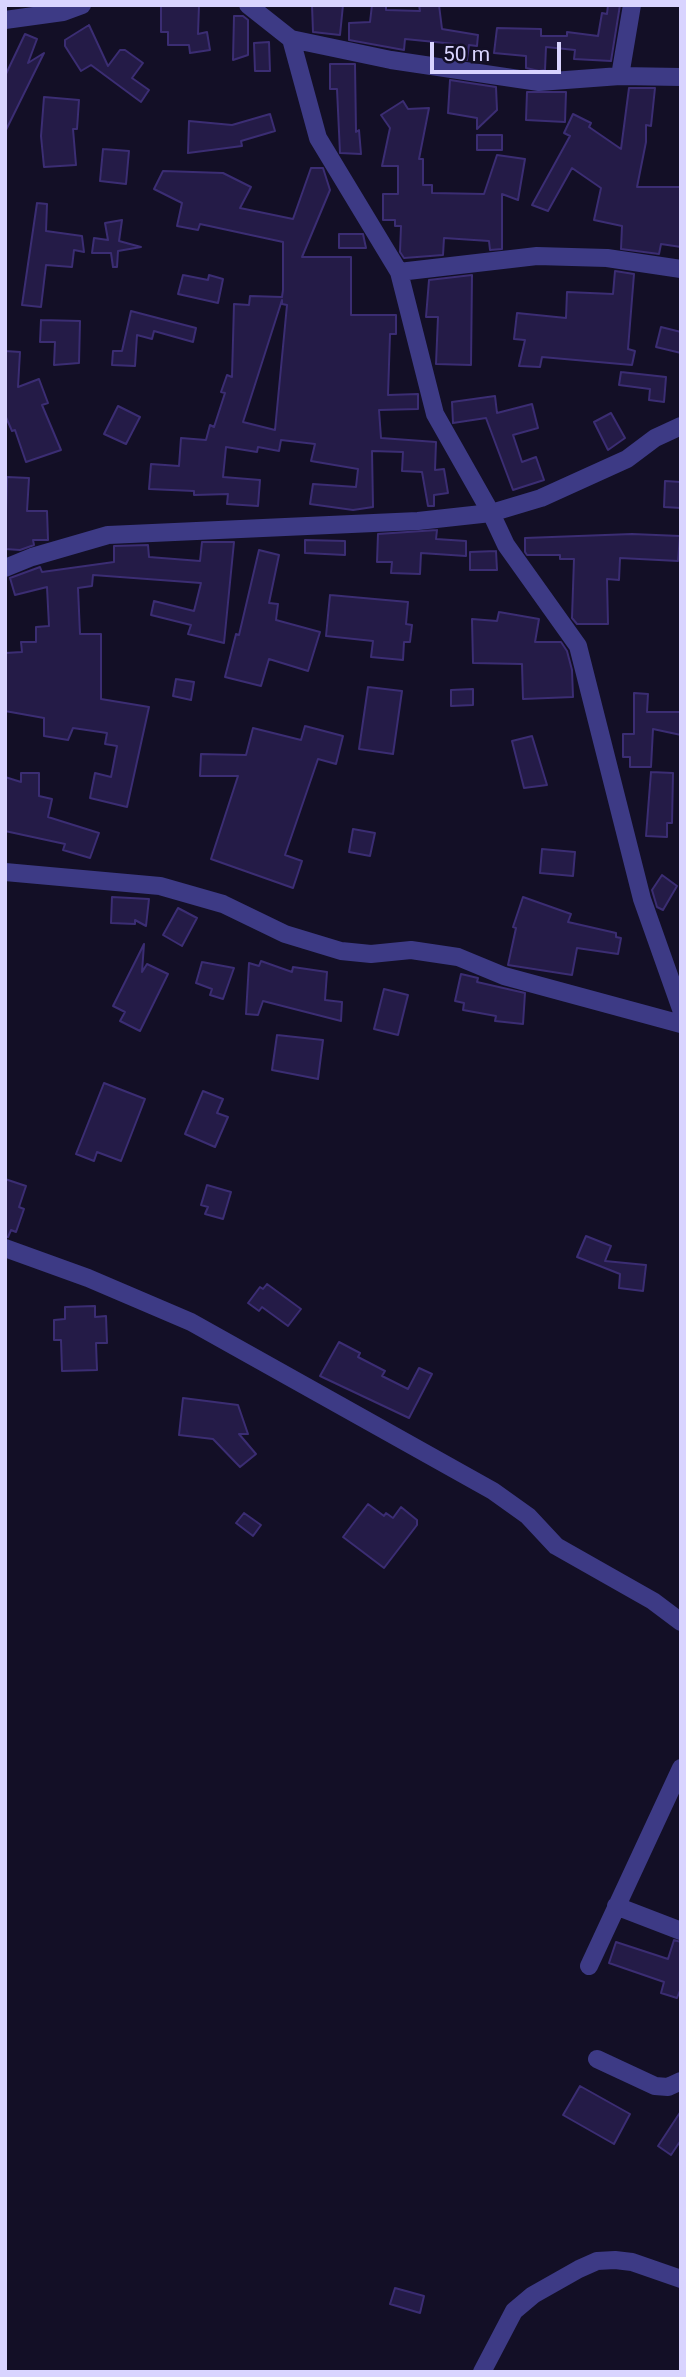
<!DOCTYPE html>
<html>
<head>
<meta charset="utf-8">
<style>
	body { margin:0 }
	#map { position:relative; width:686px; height:2377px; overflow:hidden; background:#130f26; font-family:Roboto,sans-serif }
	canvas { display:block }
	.frame { position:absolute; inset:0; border:7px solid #d9d4ff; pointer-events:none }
	.scale { position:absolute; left:430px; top:42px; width:131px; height:32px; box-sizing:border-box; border:4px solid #d9d4ff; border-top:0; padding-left:9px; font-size:21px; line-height:24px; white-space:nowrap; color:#d9d4ff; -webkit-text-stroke:5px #130f26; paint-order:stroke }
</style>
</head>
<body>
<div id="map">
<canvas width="686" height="2377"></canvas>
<div class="frame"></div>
<div class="scale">50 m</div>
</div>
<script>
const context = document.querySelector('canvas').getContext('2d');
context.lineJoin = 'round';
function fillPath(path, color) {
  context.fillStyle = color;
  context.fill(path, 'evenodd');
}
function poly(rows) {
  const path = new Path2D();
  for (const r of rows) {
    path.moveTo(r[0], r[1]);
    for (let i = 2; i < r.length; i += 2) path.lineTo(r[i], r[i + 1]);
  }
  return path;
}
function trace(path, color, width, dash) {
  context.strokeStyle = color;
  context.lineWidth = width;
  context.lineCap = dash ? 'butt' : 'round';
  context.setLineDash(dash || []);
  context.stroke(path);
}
const building = poly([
	[161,5,199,5,198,34,207,32,210,50,190,53,189,45,168,45,168,32,161,32,161,5],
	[312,5,343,5,340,35,313,32,312,5],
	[372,5,386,5,386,10,420,11,419,5,439,5,442,29,478,35,477,46,469,45,467,60,453,58,455,44,405,39,404,50,349,40,349,23,370,22,372,5],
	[608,5,620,5,611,61,574,59,575,50,546,47,545,70,539,71,526,68,526,56,494,53,497,28,541,29,541,36,567,36,567,32,598,36,602,13,607,14,608,5],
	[234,16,243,16,248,20,248,55,233,60,234,16],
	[89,25,108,66,120,50,125,50,143,63,132,78,149,90,141,102,91,65,81,71,65,46,65,40,89,25],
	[25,34,37,39,28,63,44,53,5,132,5,76,25,34],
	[269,42,270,71,255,71,254,43,269,42],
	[330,64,355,64,356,132,359,130,361,154,340,153,337,89,330,89,330,64],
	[450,80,496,87,497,110,477,129,477,118,448,113,450,80],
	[629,88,655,88,651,126,646,125,646,142,637,187,681,187,681,247,661,244,659,254,621,249,622,226,594,220,601,188,572,168,548,211,532,205,570,136,564,133,573,114,591,123,589,127,621,149,629,88],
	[527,92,566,92,565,122,526,120,527,92],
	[44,97,79,100,77,129,73,129,76,165,44,167,41,136,44,97],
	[403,101,408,109,429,108,419,159,423,159,423,185,432,185,432,193,484,194,497,155,525,159,518,200,502,194,502,249,490,250,489,241,444,238,443,255,404,258,400,252,401,226,395,226,395,220,383,220,383,194,398,194,398,166,382,166,390,128,381,115,403,101],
	[270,114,275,131,241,141,242,146,188,153,189,121,232,125,270,114],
	[477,135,502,135,502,150,477,150,477,135],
	[103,149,129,151,126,184,100,181,103,149],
	[311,168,323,168,330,190,302,257,351,257,351,315,396,315,396,334,390,334,388,395,418,394,418,409,379,410,381,438,436,442,435,470,444,469,448,493,434,495,434,506,428,506,422,472,402,471,403,452,372,451,373,507,353,510,310,504,313,484,356,487,358,469,311,461,315,444,281,440,279,451,258,447,257,452,226,447,223,477,260,480,258,506,227,504,228,494,194,495,194,491,149,489,151,464,179,466,181,438,206,440,210,425,214,427,225,393,221,392,227,375,232,377,234,304,249,305,250,296,282,297,283,290,283,242,200,224,198,230,177,226,182,203,154,189,163,171,223,173,251,187,240,208,293,219,311,168],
	[282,300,282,304,287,305,275,430,243,422,282,300],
	[37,203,47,204,46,231,82,236,84,252,74,250,72,267,46,265,41,307,22,305,37,203],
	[122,220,119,241,141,247,118,251,117,267,113,267,111,253,92,253,94,238,108,240,105,223,122,220],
	[339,234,363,234,366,248,339,248,339,234],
	[615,271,634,274,628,349,635,351,632,365,542,357,540,367,519,366,525,340,514,339,517,313,566,318,567,292,613,294,615,271],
	[183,275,208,280,209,275,223,279,218,303,178,294,183,275],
	[472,275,471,365,436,364,438,317,426,317,429,280,472,275],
	[131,311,196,328,193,342,154,331,152,339,137,335,135,366,112,365,113,351,122,351,131,311],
	[41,320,80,321,79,363,54,365,55,342,40,342,41,320],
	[661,327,681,332,681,353,656,347,661,327],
	[5,351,20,352,18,387,39,379,48,403,42,405,61,450,26,462,15,430,12,431,5,415,5,351],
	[621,372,666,377,664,402,649,400,650,389,619,385,621,372],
	[495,396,497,413,532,404,538,428,513,435,522,462,536,457,544,480,513,490,486,418,453,423,452,402,495,396],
	[118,406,140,417,126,444,104,434,118,406],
	[611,413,625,438,608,450,594,422,611,413],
	[7,477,29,478,27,511,47,511,48,540,33,540,34,545,20,550,5,549,7,477],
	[665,481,681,482,681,508,664,507,665,481],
	[437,530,436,539,466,541,466,556,421,553,420,574,391,573,392,562,377,562,378,534,437,530],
	[632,534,680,536,678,561,620,558,619,580,607,579,608,624,577,624,572,618,574,559,560,559,560,555,527,555,525,552,525,538,632,534],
	[305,540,345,541,345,555,305,553,305,540],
	[202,542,234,542,224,643,188,634,191,625,151,615,154,601,194,611,201,583,93,575,92,586,78,588,80,634,101,634,101,699,149,707,127,807,90,798,95,773,111,777,117,746,105,744,107,733,73,728,68,740,44,736,44,718,5,711,5,653,22,652,21,642,36,642,36,627,49,626,47,587,15,595,10,578,40,567,42,572,114,562,114,546,148,545,149,557,200,561,202,542],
	[259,550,279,555,269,603,278,604,276,620,320,632,308,671,269,659,261,686,225,677,236,634,239,635,259,550],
	[496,551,497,570,470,570,470,552,496,551],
	[330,595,408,602,406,624,412,625,410,642,404,642,403,660,371,657,373,641,326,636,330,595],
	[499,612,539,619,535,642,561,642,567,651,572,670,573,697,523,699,522,664,473,663,472,619,497,621,499,612],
	[176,679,194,682,191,700,173,696,176,679],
	[368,687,402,691,393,754,359,749,368,687],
	[473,689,473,705,451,706,451,690,473,689],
	[634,693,648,694,647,712,681,712,681,735,653,729,651,767,630,767,630,757,623,757,623,734,634,734,634,693],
	[305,726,343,736,336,764,318,759,285,855,302,861,293,888,211,859,238,776,200,776,201,754,246,755,253,728,301,740,305,726],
	[532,736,547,785,524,788,512,741,532,736],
	[651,772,673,773,672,823,667,823,667,837,646,836,651,772],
	[21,773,39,773,39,796,52,799,48,817,99,833,90,858,63,850,65,844,5,831,5,777,21,782,21,773],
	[353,829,375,833,370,856,349,852,353,829],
	[542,849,575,852,573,876,540,873,542,849],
	[662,875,677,886,663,910,657,907,652,890,662,875],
	[112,897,149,899,146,926,135,920,135,924,111,923,112,897],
	[523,897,571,914,568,922,616,933,616,937,621,938,618,954,577,948,572,975,508,965,516,928,513,927,523,897],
	[178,908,197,918,182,946,163,935,178,908],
	[144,944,142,972,147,964,168,974,140,1031,120,1021,125,1012,113,1006,144,944],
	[261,961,292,972,293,967,327,972,325,1000,342,1002,341,1021,263,1001,258,1015,246,1014,249,963,259,966,261,961],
	[202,962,234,968,223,999,210,995,212,989,196,983,202,962],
	[461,974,478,978,477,982,525,993,523,1024,495,1021,496,1016,463,1010,464,1003,455,1001,461,974],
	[384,989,408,995,398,1035,374,1029,384,989],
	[277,1035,323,1040,318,1079,272,1070,277,1035],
	[104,1083,145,1099,121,1161,97,1152,94,1161,76,1154,104,1083],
	[203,1091,223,1099,217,1113,228,1117,215,1147,185,1134,203,1091],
	[5,1179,26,1186,19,1207,24,1209,16,1232,11,1230,8,1237,5,1237,5,1179],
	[207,1185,231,1192,223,1219,205,1214,208,1207,201,1205,207,1185],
	[586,1236,611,1246,605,1261,646,1265,643,1291,619,1288,620,1274,577,1257,586,1236],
	[267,1284,301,1309,288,1326,262,1307,259,1311,248,1303,260,1287,263,1289,267,1284],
	[95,1306,95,1317,106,1316,107,1343,96,1343,97,1370,62,1371,61,1340,54,1340,54,1320,65,1319,65,1307,95,1306],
	[339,1342,360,1353,358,1357,385,1371,382,1376,408,1389,419,1368,432,1374,409,1418,320,1376,339,1342],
	[183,1398,238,1405,248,1434,239,1434,256,1454,240,1467,213,1439,179,1435,183,1398],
	[368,1504,384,1516,386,1513,393,1518,401,1507,417,1520,417,1525,384,1568,343,1537,368,1504],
	[244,1513,261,1525,253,1536,236,1523,244,1513],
	[674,1940,681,1942,681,1988,677,1998,661,1993,664,1982,609,1963,616,1942,668,1959,674,1940],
	[580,2086,630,2114,614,2144,563,2115,580,2086],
	[681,2111,681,2140,671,2155,658,2146,681,2111],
	[395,2288,424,2296,420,2313,390,2304,395,2288]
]);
fillPath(building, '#241b47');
trace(building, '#3b2d73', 2);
trace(poly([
	[248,5,291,39,318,138,399,272,435,414,491,513,506,545,578,646,642,899,681,1009],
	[5,20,63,12,82,5],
	[291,39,391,60,539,82,620,76,681,77],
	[620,76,632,5],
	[399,272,537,256,607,258,681,269],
	[5,568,32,557,108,535,418,521,491,513,541,498,627,459,655,438,681,426],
	[5,872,160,886,223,904,285,934,341,951,371,954,411,950,458,957,504,976,681,1024],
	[5,1248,88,1278,191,1322,493,1491,528,1516,556,1546,653,1601,681,1622],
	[616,1906,681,1931],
	[589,1966,681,1768],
	[597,2059,655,2086,668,2087,681,2081],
	[482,2372,514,2311,533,2295,579,2269,597,2261,615,2260,632,2262,681,2279]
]), '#3d3a85', 18);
</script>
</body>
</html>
